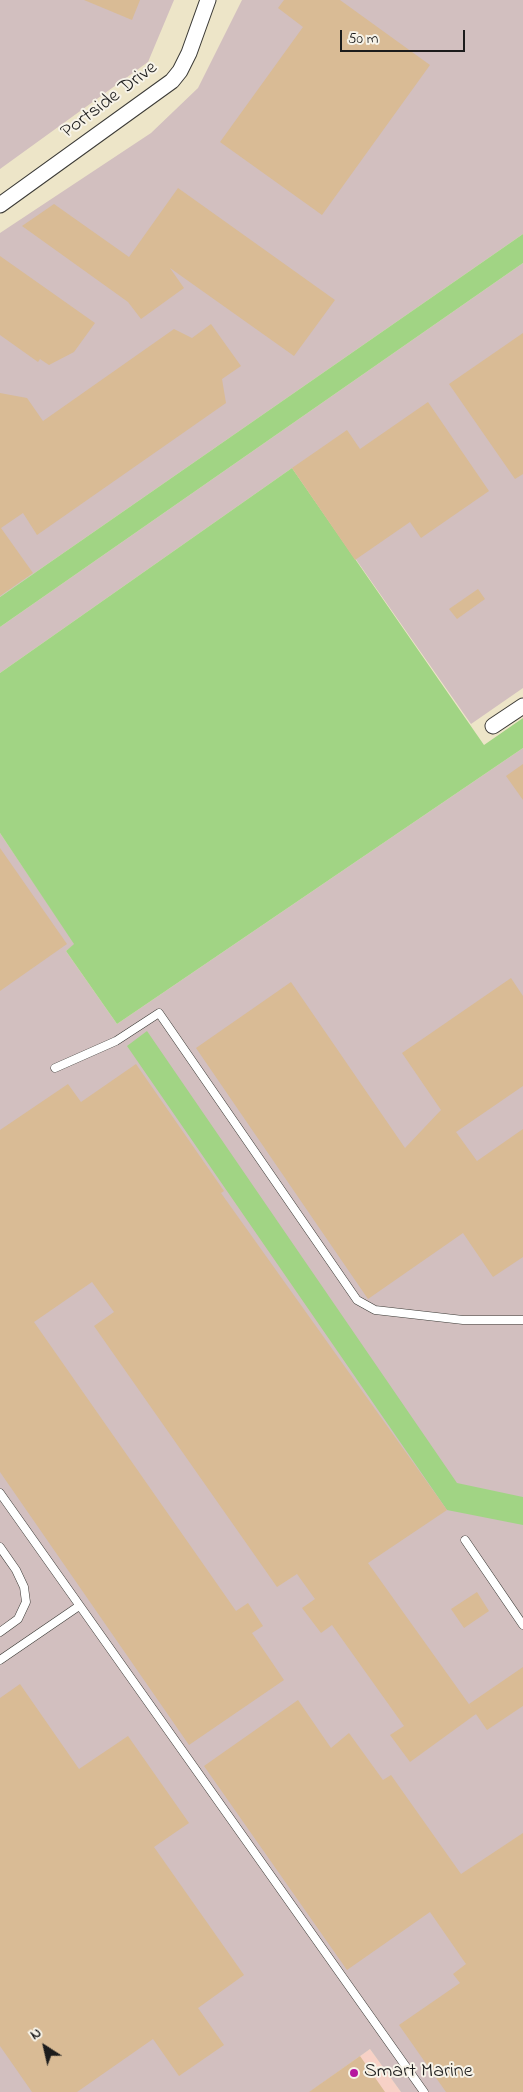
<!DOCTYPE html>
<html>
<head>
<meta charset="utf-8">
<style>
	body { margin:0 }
	#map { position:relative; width:523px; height:2092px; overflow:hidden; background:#ede5c8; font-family:"Indie Flower",sans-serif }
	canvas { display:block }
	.north { position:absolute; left:20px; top:2022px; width:50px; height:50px; -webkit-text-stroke:4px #f7f3e8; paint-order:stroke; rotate:325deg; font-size:14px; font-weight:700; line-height:20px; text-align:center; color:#1c1c1c }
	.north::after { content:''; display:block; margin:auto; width:18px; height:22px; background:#1c1c1c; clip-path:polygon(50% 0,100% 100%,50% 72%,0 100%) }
	.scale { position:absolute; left:340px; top:30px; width:125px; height:22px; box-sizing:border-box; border:2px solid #1c1c1c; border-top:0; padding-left:6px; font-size:15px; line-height:18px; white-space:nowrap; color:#1c1c1c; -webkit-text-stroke:4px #f7f3e8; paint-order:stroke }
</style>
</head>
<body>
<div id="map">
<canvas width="523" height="2092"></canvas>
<div class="north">N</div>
<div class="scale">50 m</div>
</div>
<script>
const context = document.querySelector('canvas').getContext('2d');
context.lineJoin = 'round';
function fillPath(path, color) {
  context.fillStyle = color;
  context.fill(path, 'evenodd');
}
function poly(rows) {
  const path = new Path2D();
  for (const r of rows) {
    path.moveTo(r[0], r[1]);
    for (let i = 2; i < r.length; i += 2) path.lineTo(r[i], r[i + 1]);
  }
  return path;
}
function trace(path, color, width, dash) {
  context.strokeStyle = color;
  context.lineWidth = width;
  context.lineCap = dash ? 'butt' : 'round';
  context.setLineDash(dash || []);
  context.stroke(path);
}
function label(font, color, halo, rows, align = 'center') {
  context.font = font + ' "Indie Flower",sans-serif';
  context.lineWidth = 4;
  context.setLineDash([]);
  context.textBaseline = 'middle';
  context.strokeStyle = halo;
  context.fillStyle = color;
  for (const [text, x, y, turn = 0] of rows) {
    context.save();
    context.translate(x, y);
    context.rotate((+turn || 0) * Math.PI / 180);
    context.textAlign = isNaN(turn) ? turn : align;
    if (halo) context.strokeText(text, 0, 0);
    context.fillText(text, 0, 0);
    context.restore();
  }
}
fillPath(poly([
	[370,2049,401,2092,310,2092]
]), '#f7d1c6');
fillPath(poly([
	[0,0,174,0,148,62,0,169],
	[242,0,523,0,523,234,0,597,0,233,151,133,198,88],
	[523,263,523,688,471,724,292,468,0,673,0,627],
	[523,748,523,2092,401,2092,370,2049,310,2092,0,2092,0,833,75,944,66,951,117,1024]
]), '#d2bfbf');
fillPath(poly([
	[523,234,523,263,0,627,0,597],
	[292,468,484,745,523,718,523,748,117,1024,66,951,74,944,0,833,0,673],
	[147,1031,457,1483,523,1497,523,1525,447,1510,127,1046]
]), '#a1d484');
fillPath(poly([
	[84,0,140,0,132,20],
	[284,0,340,0,430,65,322,215,220,142,303,27,278,8],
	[178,188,335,300,294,356,170,268,184,288,141,319,128,302,22,226,54,204,129,257],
	[0,256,95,323,74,352,49,365,40,359,38,362,0,335],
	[211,324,241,366,222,379,226,403,37,535,23,513,1,528,33,573,0,596,0,393,27,398,43,421,174,329,192,338],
	[523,333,523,474,515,479,449,384],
	[428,402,489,491,421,538,410,522,355,560,292,468,347,430,360,449],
	[478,589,485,599,457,619,449,609],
	[523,764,523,800,506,776],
	[0,848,67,944,0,991],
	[511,978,523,996,523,1086,456,1132,477,1161,523,1129,523,1257,493,1277,463,1233,368,1299,196,1048,291,982,405,1148,441,1110,402,1053],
	[136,1064,224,1191,221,1193,447,1510,368,1563,476,1714,410,1762,390,1735,404,1726,332,1625,321,1633,302,1608,315,1599,297,1574,277,1587,94,1326,114,1312,92,1282,34,1322,236,1611,248,1603,263,1626,252,1633,284,1680,189,1745,0,1472,0,1130,68,1084,81,1102],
	[477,1592,489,1611,464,1628,451,1609],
	[523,1667,523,1706,487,1730,469,1704],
	[20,1684,79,1769,128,1736,189,1823,154,1847,244,1975,198,2008,224,2045,179,2076,153,2039,77,2092,32,2092,0,2046,0,1698],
	[298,1700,331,1748,349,1733,383,1780,391,1775,461,1874,523,1833,523,2092,446,2092,399,2025,460,1983,453,1974,466,1964,430,1912,347,1970,204,1766],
	[360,2056,385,2092,309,2092]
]), '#d9bb95');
const lane = poly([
	[55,1068,116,1041,159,1013,357,1300,375,1310,463,1320,523,1320],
	[0,1493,424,2092],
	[465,1540,523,1625],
	[0,1547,16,1570,24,1587,26,1602,18,1619,0,1632],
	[0,1660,79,1606]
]);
const street = poly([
	[0,205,172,81,180,71,189,53,208,0],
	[493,726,523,706]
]);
trace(lane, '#3b3a36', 9);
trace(street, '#3b3a36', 17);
trace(lane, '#fff', 8);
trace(street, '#fff', 15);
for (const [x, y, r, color] of [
	[354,2073,5,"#b5179e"]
]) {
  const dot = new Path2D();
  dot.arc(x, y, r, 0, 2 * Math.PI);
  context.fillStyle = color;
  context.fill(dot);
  trace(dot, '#f7f3e8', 2);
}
label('20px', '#1c1c1c', '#f7f3e8', [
	["Portside Drive",110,101,-37]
]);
label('20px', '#1c1c1c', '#f7f3e8', [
	["Smart Marine",364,2073]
], 'left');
</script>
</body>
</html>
